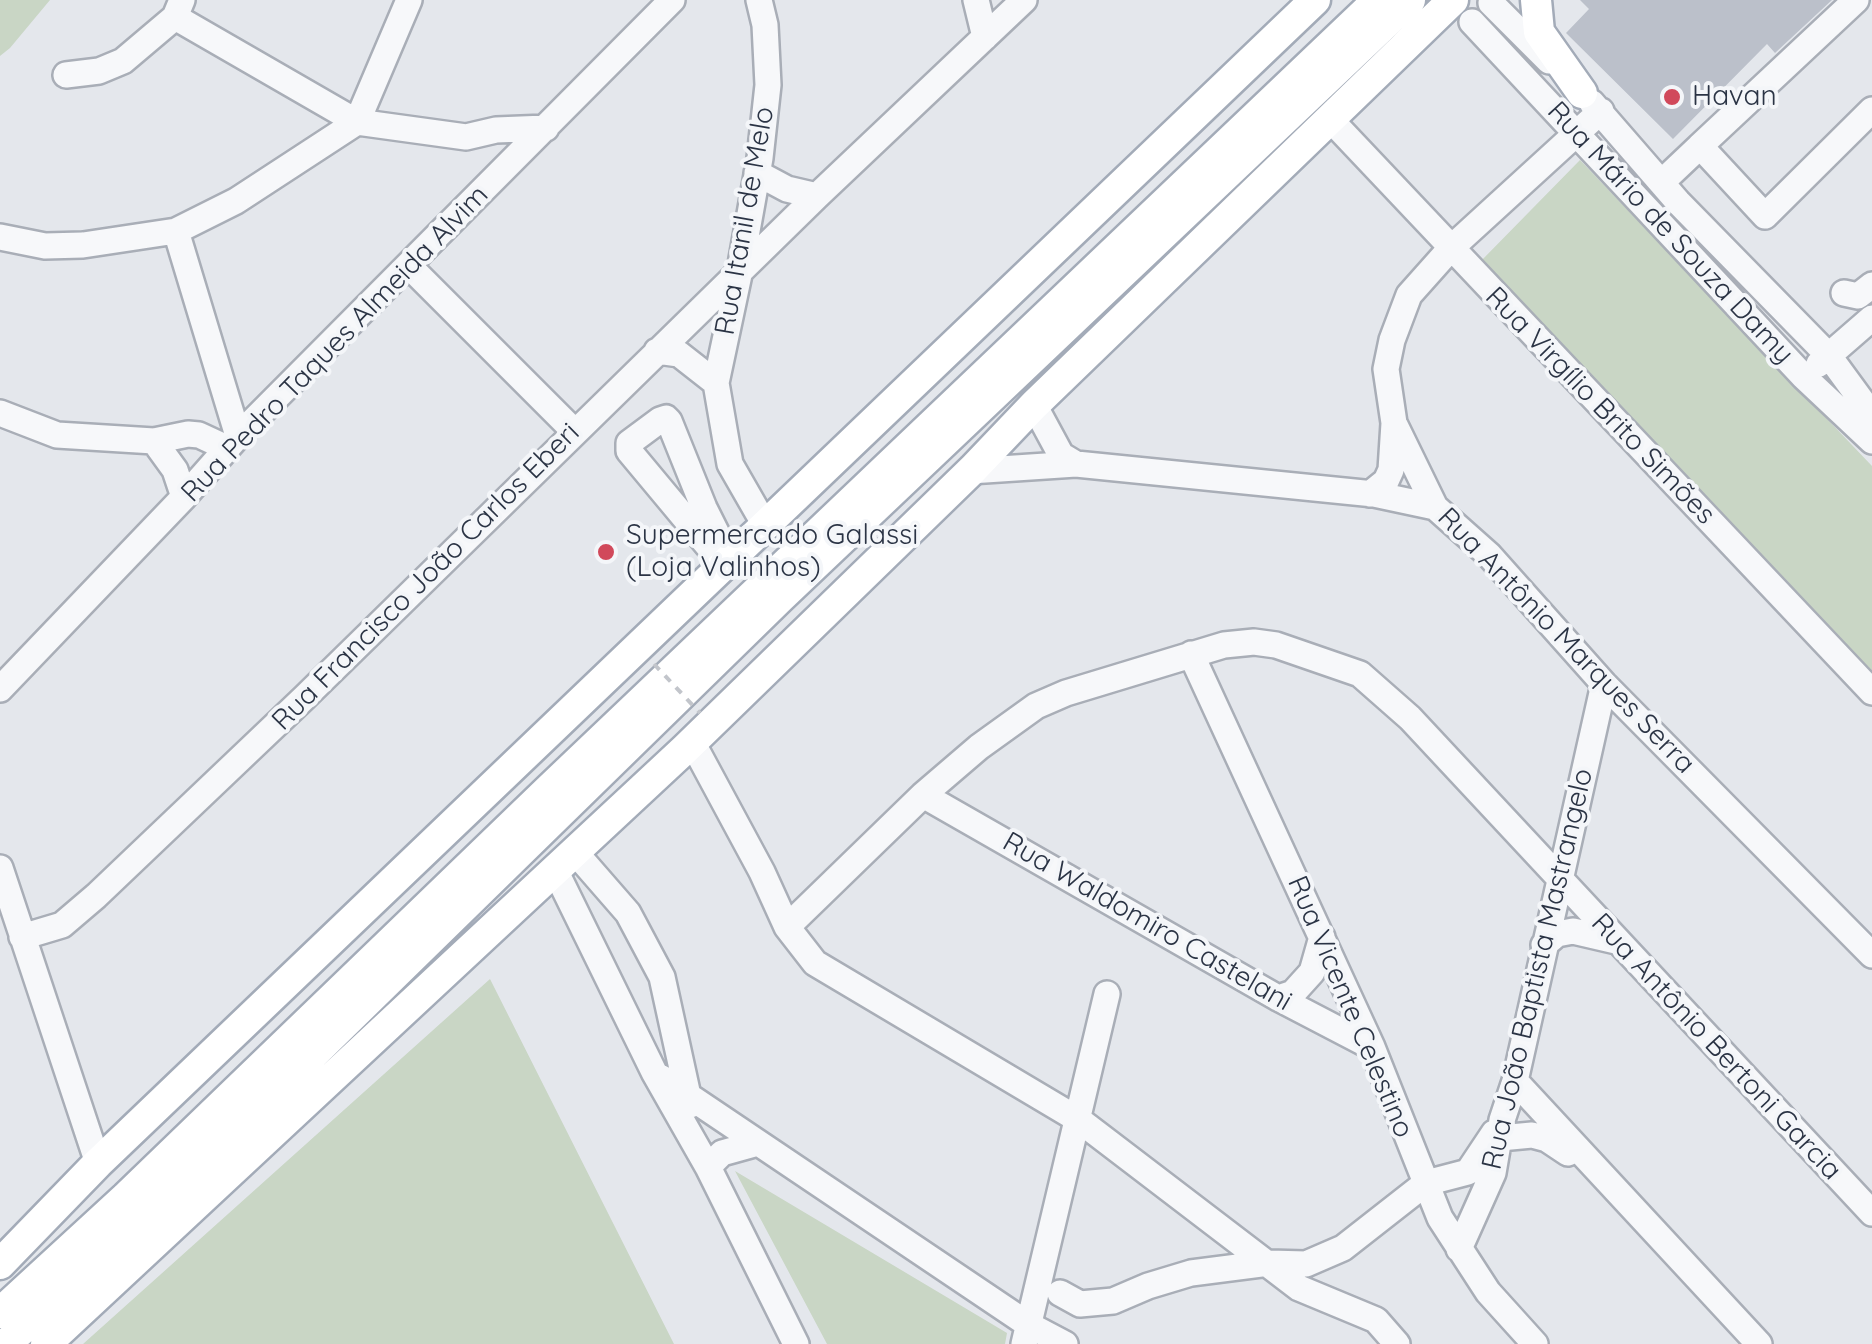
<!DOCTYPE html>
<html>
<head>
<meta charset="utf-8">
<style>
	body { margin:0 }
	canvas { display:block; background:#e4e7ec }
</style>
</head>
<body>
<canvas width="1872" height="1344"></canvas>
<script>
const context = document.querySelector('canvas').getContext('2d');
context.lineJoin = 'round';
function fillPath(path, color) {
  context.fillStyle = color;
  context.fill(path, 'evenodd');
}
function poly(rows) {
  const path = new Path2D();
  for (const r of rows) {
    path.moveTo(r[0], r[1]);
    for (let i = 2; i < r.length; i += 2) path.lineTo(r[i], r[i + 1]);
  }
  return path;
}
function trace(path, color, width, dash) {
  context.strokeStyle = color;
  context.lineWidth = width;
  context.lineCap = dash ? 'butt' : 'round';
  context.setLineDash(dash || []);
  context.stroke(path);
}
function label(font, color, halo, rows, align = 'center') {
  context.font = font + ' Quicksand,sans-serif';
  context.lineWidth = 8;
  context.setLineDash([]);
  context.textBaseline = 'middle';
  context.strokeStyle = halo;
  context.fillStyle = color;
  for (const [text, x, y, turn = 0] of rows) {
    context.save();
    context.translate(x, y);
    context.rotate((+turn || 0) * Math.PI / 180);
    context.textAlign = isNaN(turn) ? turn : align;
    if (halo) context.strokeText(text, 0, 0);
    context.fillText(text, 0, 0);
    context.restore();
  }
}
fillPath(poly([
	[0,0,50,0,10,48,0,56],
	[1580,160,1872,466,1872,673,1480,262],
	[490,979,674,1344,83,1344],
	[735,1171,1007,1333,1005,1344,827,1344]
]), '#c9d6c5');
fillPath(poly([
	[1580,0,1832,0,1775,53,1767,44,1673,139,1566,33,1589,9]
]), '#bbc0ca');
const minor = poly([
	[759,0,765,25,768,85,760,158,740,270,716,383,730,464,765,525],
	[976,0,985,37],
	[1491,3,1549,61],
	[175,17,357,122,466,137,496,130,546,128],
	[1472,22,1804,377,1872,441],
	[66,75,99,71,123,61,175,17,182,0],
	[1592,103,1678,202,1829,356,1872,415],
	[1601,111,1450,249,1409,295,1392,340,1386,369,1394,423,1435,507,1489,555,1604,684,1872,955],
	[1329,118,1872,692],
	[1700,146,1856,0],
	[757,173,787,189,817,196],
	[1663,181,1700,146,1765,216,1872,110],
	[176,231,238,436],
	[0,237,45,246,83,245,176,231,236,201,357,122,409,0],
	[409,266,574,431],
	[1844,293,1858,296,1872,285],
	[657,351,679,354,716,383],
	[1819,364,1872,318],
	[1034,405,1061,455,1076,464],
	[0,413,57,435,154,441,188,434,199,435,227,448],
	[154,441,175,470,184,497],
	[970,471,1076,464,1374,494,1435,507],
	[1370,494,1386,481,1391,470,1394,423],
	[724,565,629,451,629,443,660,420,666,418,669,421,704,508,720,540,734,555],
	[1191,654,1372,1047,1440,1218,1488,1292,1535,1344],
	[0,689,184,497,238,436,672,0],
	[692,742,762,872,787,927,815,963,1079,1120,1299,1288,1376,1320,1397,1344],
	[923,795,1278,998,1372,1047],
	[574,851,628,913,662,977,690,1105],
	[0,868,98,1163],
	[555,870,654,1072,708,1167,796,1344],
	[787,927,923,795,979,747,1036,706,1066,693,1224,645,1254,642,1276,645,1360,674,1410,718,1872,1213],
	[22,937,62,925,96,896,305,697,817,196,1024,0],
	[1544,945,1557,934,1573,931,1616,941],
	[1278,998,1293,993,1312,972,1322,937],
	[662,1078,1029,1325,1065,1344],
	[1515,1081,1759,1344],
	[1500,1138,1532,1135,1547,1139,1568,1153],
	[708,1167,722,1153,758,1143],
	[1459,1249,1493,1173,1502,1120,1515,1081,1604,684],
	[1060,1293,1080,1304,1113,1301,1148,1286,1191,1273,1269,1263,1306,1264,1343,1248,1426,1183,1468,1172,1494,1133],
	[1024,1344,1107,994]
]);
const major = poly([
	[1536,0,1539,32,1582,93],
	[0,1264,98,1163,1315,0],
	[0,1313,126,1197,549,789,1378,0],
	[6,1344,169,1195,780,598,1410,0],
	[46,1344,685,749,973,469,1034,405,1453,0]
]);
trace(minor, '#a9aeb7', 30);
trace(major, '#a3abb8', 35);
trace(minor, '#f7f8fa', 25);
trace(major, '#fff', 30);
trace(poly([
	[654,664,700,713]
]), '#c2c5cb', 4, [8, 8]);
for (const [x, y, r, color] of [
	[1672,97,10,"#d1495b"],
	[606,552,10,"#d1495b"]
]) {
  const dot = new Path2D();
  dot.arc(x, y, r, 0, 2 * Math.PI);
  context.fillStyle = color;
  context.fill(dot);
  trace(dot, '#f4f6f9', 4);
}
label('28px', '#2b3445', '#f4f6f9', [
	["Havan",1692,97],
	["Supermercado Galassi",626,536],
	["(Loja Valinhos)",626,568]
], 'left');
label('28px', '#2b3445', '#f4f6f9', [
	["Rua Itanil de Melo",745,221,-80],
	["Rua Mário de Souza Damy",1670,233,47],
	["Rua Pedro Taques Almeida Alvim",335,344,-46],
	["Rua Virgílio Brito Simões",1600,406,46],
	["Rua Francisco João Carlos Eberi",426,577,-45],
	["Rua Antônio Marques Serra",1566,641,46],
	["Rua Waldomiro Castelani",1147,922,30],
	["Rua João Baptista Mastrangelo",1538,969,-77],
	["Rua Vicente Celestino",1350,1007,67],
	["Rua Antônio Bertoni Garcia",1716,1047,47]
]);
</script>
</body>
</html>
